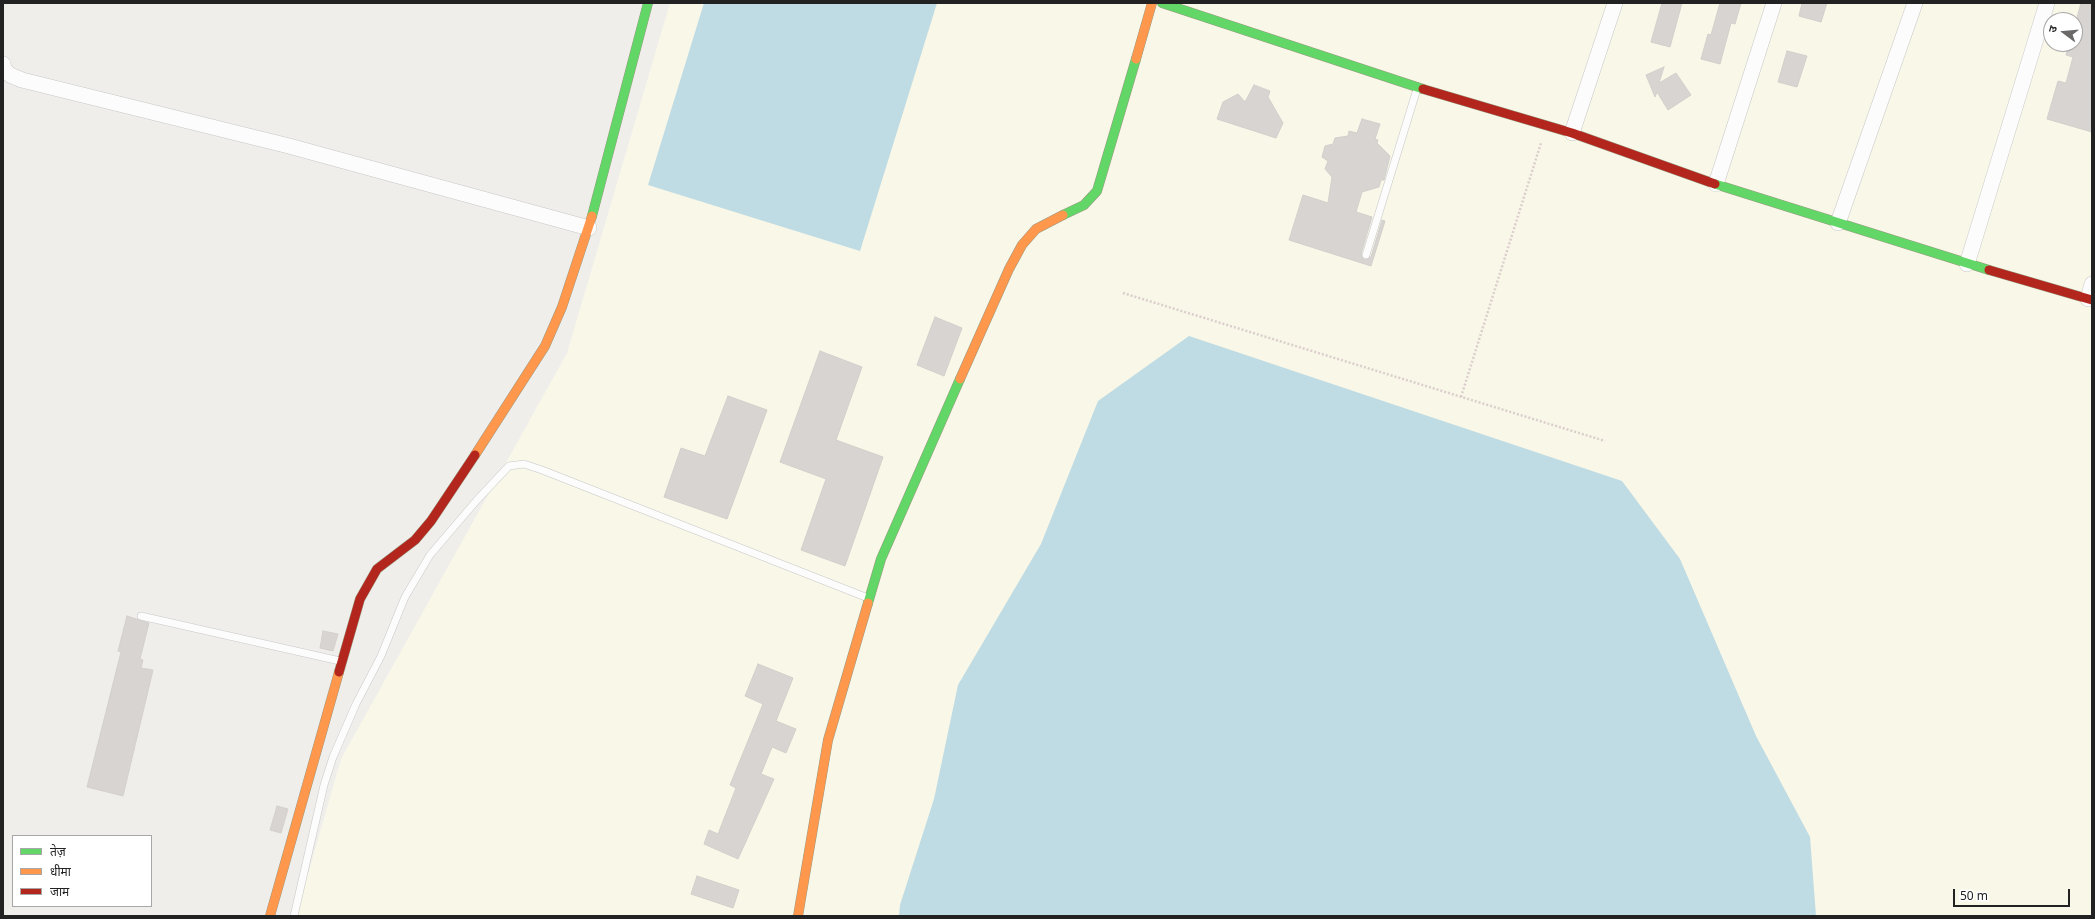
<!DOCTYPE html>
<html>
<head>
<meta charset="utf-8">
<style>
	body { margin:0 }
	#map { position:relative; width:2095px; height:919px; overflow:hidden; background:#f0eeeb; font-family:"Noto Sans","Noto Sans Devanagari",sans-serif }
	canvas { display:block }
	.frame { position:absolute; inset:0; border:4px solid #222; pointer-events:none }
	.legend { position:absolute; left:12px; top:835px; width:140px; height:72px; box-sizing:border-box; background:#fff; border:1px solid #a7a7a7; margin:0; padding:5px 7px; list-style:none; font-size:12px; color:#222 }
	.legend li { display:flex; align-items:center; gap:8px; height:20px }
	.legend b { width:20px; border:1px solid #a7a7a7 }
	.north { position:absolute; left:2043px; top:12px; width:40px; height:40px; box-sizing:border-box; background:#fff; border:1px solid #a7a7a7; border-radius:50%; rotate:286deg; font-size:11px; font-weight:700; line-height:16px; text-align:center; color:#222 }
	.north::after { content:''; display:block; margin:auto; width:14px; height:18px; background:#6a6968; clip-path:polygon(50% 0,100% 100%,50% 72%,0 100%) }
	.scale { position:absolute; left:1953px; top:889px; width:117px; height:18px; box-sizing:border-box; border:2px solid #222; border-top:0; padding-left:5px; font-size:12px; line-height:14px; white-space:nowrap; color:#222; -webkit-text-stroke:3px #fff; paint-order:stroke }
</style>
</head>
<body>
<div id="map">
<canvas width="2095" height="919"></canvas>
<div class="frame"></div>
<ul class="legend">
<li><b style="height:5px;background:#63d668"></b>तेज़</li>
<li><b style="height:5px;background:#ff974d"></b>धीमा</li>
<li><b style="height:5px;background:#b3261e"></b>जाम</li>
</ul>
<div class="north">उ</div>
<div class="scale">50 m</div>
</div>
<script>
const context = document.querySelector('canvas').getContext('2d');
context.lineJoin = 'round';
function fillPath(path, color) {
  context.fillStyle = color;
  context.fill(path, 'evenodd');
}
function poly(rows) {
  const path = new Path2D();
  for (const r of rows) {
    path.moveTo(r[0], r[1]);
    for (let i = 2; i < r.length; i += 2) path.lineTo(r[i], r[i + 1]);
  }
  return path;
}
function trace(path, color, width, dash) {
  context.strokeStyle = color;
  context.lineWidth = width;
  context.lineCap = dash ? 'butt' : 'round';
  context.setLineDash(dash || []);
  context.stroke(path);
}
fillPath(poly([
	[670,3,2092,3,2092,916,296,916,341,759,567,353],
	[2051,20,2075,20,2075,44,2051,44]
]), '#f8f7e8');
fillPath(poly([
	[704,3,937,3,860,251,648,185],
	[1189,336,1622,481,1680,559,1756,736,1810,837,1816,916,899,916,900,905,934,799,958,685,1041,544,1098,401]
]), '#bfdbe3');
const building = poly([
	[1662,3,1682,3,1670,47,1651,42,1662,3],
	[1720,3,1741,3,1735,24,1731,23,1720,64,1701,59,1708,34,1711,35,1720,3],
	[1802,3,1827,3,1821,22,1799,16,1802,3],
	[2081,3,2092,3,2092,132,2047,119,2058,81,2066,83,2073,57,2066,55,2069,44,2075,44,2075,25,2081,3],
	[1787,51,1807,56,1797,87,1778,82,1787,51],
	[1664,67,1659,83,1676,73,1691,95,1668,110,1657,92,1655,97,1646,75,1664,67],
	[1254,85,1270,91,1268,97,1283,123,1276,138,1217,119,1223,102,1238,94,1245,102,1254,85],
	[1362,119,1380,124,1375,139,1378,140,1377,143,1390,156,1384,180,1381,180,1379,187,1362,192,1356,212,1372,217,1361,254,1364,260,1371,257,1382,220,1385,221,1371,266,1289,240,1303,195,1328,203,1332,177,1325,169,1328,161,1322,157,1325,146,1333,144,1335,138,1348,136,1349,131,1357,133,1362,119],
	[935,317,962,328,944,376,917,365,935,317],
	[820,351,862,367,836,440,883,457,845,566,801,550,826,479,780,462,820,351],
	[728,396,767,410,727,519,664,497,681,448,705,456,728,396],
	[127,616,149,623,140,659,143,660,141,668,153,670,123,796,87,787,121,652,118,651,127,616],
	[323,631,338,634,333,651,320,648,323,631],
	[758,664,793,678,776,721,796,729,786,753,772,747,761,774,774,779,738,859,704,844,709,830,718,834,736,788,730,785,763,704,745,696,758,664],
	[277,806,288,809,281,833,270,830,277,806],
	[697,876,739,890,733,908,691,894,697,876]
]);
fillPath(building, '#d7d4d2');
trace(building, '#d3d0cc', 1);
const lane = poly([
	[1366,255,1417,89],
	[141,616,340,661],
	[294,916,324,785,333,757,356,704,381,656,405,597,430,555,477,500,509,466,524,464,542,470,868,598]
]);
const street = poly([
	[3,64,4,69,10,75,22,80,289,146,589,228],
	[1572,133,1615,3],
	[1716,184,1774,3],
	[1838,223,1915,3],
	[1967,264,2047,3],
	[2088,299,2092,284]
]);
const fast = poly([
	[1162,3,1423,89],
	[1715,184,1989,270],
	[1063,215,1084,205,1097,191,1136,59],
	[592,216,648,3],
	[868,603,881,559,960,379]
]);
const slow = poly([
	[1136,59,1152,3],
	[960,379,1009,269,1022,245,1036,229,1063,215],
	[475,455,545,346,562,307,592,216],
	[270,916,339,672],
	[798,916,828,740,868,603]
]);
const jam = poly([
	[1423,89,1572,133,1715,184],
	[1989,270,2092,300],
	[339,672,360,599,377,569,415,540,431,521,475,455]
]);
trace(lane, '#c9c8c7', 8);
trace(street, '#c9c8c7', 16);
trace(fast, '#999a82', 10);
trace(slow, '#999a82', 10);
trace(jam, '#999a82', 10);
trace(poly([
	[1123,293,1605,441],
	[1461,397,1541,143]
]), '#dccecd', 2.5, [2, 2]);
trace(lane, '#fdfcfc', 7);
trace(street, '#fdfcfc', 15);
trace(fast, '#63d668', 9);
trace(slow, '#ff974d', 9);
trace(jam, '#b3261e', 9);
</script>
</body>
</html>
